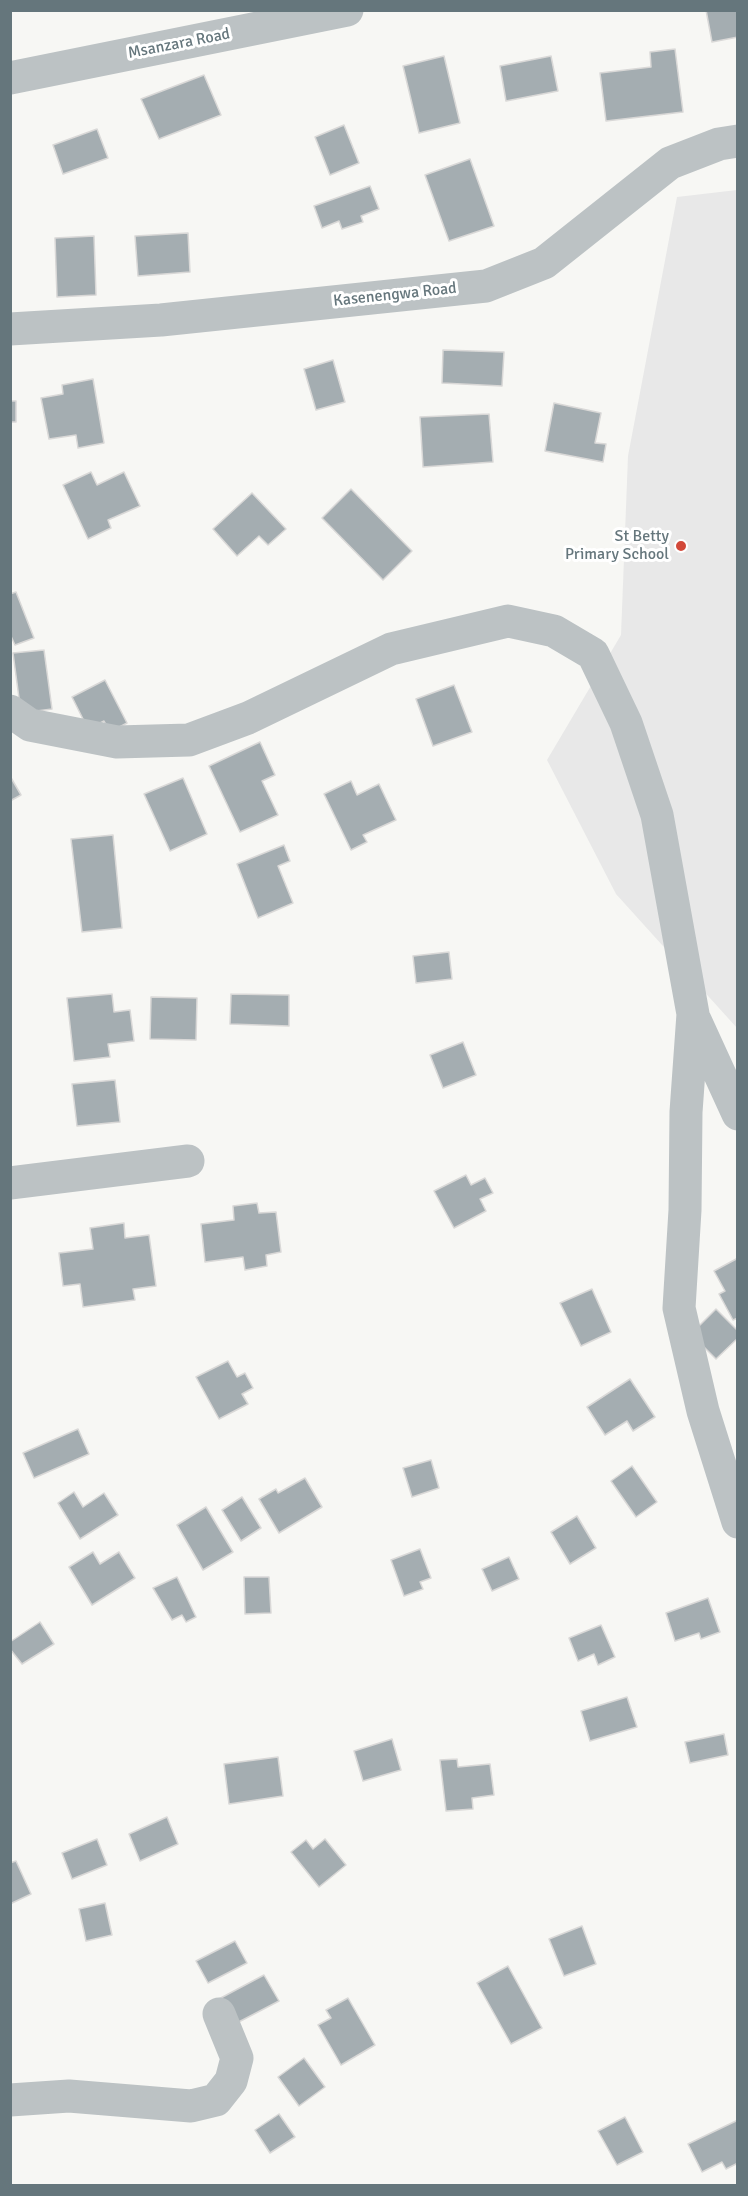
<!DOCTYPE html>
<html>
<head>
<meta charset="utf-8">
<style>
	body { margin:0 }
	#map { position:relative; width:748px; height:2196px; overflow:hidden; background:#f7f7f4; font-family:Signika,sans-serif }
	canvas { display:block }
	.frame { position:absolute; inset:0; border:12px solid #65767c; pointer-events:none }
</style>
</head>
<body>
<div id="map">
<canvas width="748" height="2196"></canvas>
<div class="frame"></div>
</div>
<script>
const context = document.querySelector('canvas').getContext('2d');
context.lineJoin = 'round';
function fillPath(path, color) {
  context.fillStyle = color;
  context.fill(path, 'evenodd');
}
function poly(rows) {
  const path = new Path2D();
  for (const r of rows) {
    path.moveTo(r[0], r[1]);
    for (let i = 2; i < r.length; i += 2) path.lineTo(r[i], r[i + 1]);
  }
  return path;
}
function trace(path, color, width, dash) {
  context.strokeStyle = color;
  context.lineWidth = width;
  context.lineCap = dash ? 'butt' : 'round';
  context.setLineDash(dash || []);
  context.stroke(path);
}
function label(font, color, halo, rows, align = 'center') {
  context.font = font + ' Signika,sans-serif';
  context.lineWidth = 6;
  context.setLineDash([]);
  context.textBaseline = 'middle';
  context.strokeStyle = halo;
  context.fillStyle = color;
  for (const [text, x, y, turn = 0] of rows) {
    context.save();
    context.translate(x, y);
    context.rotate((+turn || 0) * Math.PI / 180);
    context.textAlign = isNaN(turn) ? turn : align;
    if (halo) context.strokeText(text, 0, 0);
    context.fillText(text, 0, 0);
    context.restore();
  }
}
fillPath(poly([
	[737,190,737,1028,616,894,547,760,621,635,628,456,677,197]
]), '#e8e8e8');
const building = poly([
	[706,10,738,10,738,37,712,42,706,10],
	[675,49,683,112,606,121,600,73,651,67,650,52,675,49],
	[444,56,460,123,419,133,403,66,444,56],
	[551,56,558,91,506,101,500,66,551,56],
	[204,75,221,115,159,139,141,99,204,75],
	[344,125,359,163,330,175,315,137,344,125],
	[97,129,108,158,63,174,53,145,97,129],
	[470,159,494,226,449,241,425,175,470,159],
	[370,186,379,209,361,216,363,222,342,229,339,221,322,228,314,206,370,186],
	[188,233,190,272,138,276,135,236,188,233],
	[94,236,96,295,57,297,55,238,94,236],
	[443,350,504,352,502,386,442,383,443,350],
	[333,360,345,402,316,410,304,369,333,360],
	[93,379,104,443,78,448,76,435,49,439,41,398,63,394,62,385,93,379],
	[10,401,16,401,16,422,10,422,10,401],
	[554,403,601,413,595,443,606,444,603,462,545,451,554,403],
	[489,414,493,462,423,467,420,417,489,414],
	[91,472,97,485,124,472,140,506,108,520,111,528,88,539,63,485,91,472],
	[351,489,412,551,383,580,322,518,351,489],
	[252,493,286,529,268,545,259,536,237,556,213,529,252,493],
	[16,592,34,638,15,645,10,634,10,594,16,592],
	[44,650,52,709,21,713,13,653,44,650],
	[105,680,127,723,110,732,104,721,88,729,72,697,105,680],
	[454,685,472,732,433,746,416,699,454,685],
	[260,742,275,775,262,781,278,815,240,832,209,766,260,742],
	[10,776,21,795,10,801,10,776],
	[183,778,207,834,170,851,144,794,183,778],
	[351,781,357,795,379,784,396,820,363,835,367,842,351,850,324,794,351,781],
	[113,835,122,928,82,932,71,839,113,835],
	[284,845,290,861,278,866,293,903,258,918,237,864,284,845],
	[449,952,452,979,416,983,413,956,449,952],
	[112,994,114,1012,130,1010,134,1041,108,1044,110,1057,74,1061,67,998,112,994],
	[231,994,289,995,289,1026,230,1024,231,994],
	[151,997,197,998,196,1040,150,1039,151,997],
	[463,1042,476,1075,443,1088,430,1055,463,1042],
	[115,1080,120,1122,77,1126,72,1084,115,1080],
	[466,1175,471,1185,485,1178,493,1193,480,1199,486,1211,454,1228,434,1191,466,1175],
	[257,1203,259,1213,276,1212,281,1252,266,1255,267,1266,245,1270,243,1257,205,1262,201,1224,234,1220,233,1206,257,1203],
	[124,1223,125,1238,149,1235,156,1286,133,1289,135,1300,83,1307,80,1284,63,1286,59,1253,93,1249,90,1228,124,1223],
	[738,1258,738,1318,733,1320,719,1294,725,1291,714,1271,738,1258],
	[592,1289,611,1332,581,1346,560,1303,592,1289],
	[716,1309,738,1331,738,1338,716,1359,691,1334,716,1309],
	[228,1361,237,1377,245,1373,253,1388,242,1394,248,1404,219,1419,196,1377,228,1361],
	[630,1379,655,1417,633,1431,627,1421,605,1435,587,1407,630,1379],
	[78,1429,89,1454,34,1478,23,1453,78,1429],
	[431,1460,439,1488,412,1497,403,1468,431,1460],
	[632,1466,657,1502,636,1517,611,1481,632,1466],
	[305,1478,322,1507,279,1533,259,1499,276,1489,278,1493,305,1478],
	[74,1492,83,1507,104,1493,118,1515,80,1539,58,1503,74,1492],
	[242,1497,261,1528,241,1541,222,1510,242,1497],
	[206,1507,233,1552,203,1570,177,1525,206,1507],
	[577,1516,596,1548,570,1564,551,1532,577,1516],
	[420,1549,431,1578,420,1582,423,1589,404,1596,391,1560,420,1549],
	[93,1552,100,1564,119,1552,135,1578,92,1605,69,1567,93,1552],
	[509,1557,519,1579,492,1591,482,1569,509,1557],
	[177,1577,196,1617,186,1622,182,1615,172,1620,153,1588,177,1577],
	[244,1577,269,1577,271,1613,245,1614,244,1577],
	[708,1598,720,1632,701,1639,699,1633,675,1641,666,1613,708,1598],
	[40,1622,54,1644,22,1664,10,1649,10,1642,40,1622],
	[601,1625,615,1657,598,1665,594,1654,578,1661,569,1638,601,1625],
	[627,1697,637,1727,590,1741,581,1711,627,1697],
	[724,1734,728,1755,690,1763,685,1742,724,1734],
	[392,1739,401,1770,363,1781,354,1751,392,1739],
	[278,1757,283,1796,229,1804,224,1764,278,1757],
	[457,1759,458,1767,490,1764,494,1795,472,1798,473,1809,446,1811,440,1760,457,1759],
	[167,1817,178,1844,140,1861,129,1834,167,1817],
	[97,1839,107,1865,72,1879,62,1853,97,1839],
	[325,1839,346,1865,319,1887,291,1852,306,1840,313,1849,325,1839],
	[16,1861,31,1894,10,1904,10,1863,16,1861],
	[105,1903,112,1935,86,1941,79,1909,105,1903],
	[582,1926,596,1964,564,1976,549,1939,582,1926],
	[235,1941,247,1963,208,1983,196,1961,235,1941],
	[508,1966,542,2028,511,2044,477,1983,508,1966],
	[264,1975,279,2001,231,2026,217,2000,264,1975],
	[348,1998,375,2045,341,2065,318,2025,331,2018,326,2010,348,1998],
	[304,2058,325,2087,299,2106,278,2077,304,2058],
	[279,2114,295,2137,270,2153,255,2130,279,2114],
	[625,2117,643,2152,617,2165,598,2131,625,2117],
	[738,2120,738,2163,726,2169,722,2162,702,2172,688,2144,738,2120]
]);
fillPath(building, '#a4adb1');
trace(building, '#d9d8d7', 1.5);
trace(poly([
	[10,78,347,10],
	[10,329,161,320,486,286,544,263,670,163,719,144,738,141],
	[10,711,30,725,117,742,189,740,248,718,391,649,508,621,554,631,593,654,626,723,657,815,693,1014,686,1112,685,1210,679,1308,703,1411,738,1522],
	[695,1020,738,1114],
	[10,1183,188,1161],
	[10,2100,69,2096,191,2106,216,2100,231,2081,237,2058,219,2014]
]), '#bcc2c4', 33);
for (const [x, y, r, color] of [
	[681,546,6,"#d24839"]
]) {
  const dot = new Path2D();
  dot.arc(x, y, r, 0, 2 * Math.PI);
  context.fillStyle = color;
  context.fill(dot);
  trace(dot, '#fff', 2);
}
label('16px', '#65767c', '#fff', [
	["Msanzara Road",179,44,-11],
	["Kasenengwa Road",395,295,-6]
]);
label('16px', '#65767c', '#fff', [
	["St Betty",669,537],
	["Primary School",669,555]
], 'right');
</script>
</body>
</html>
